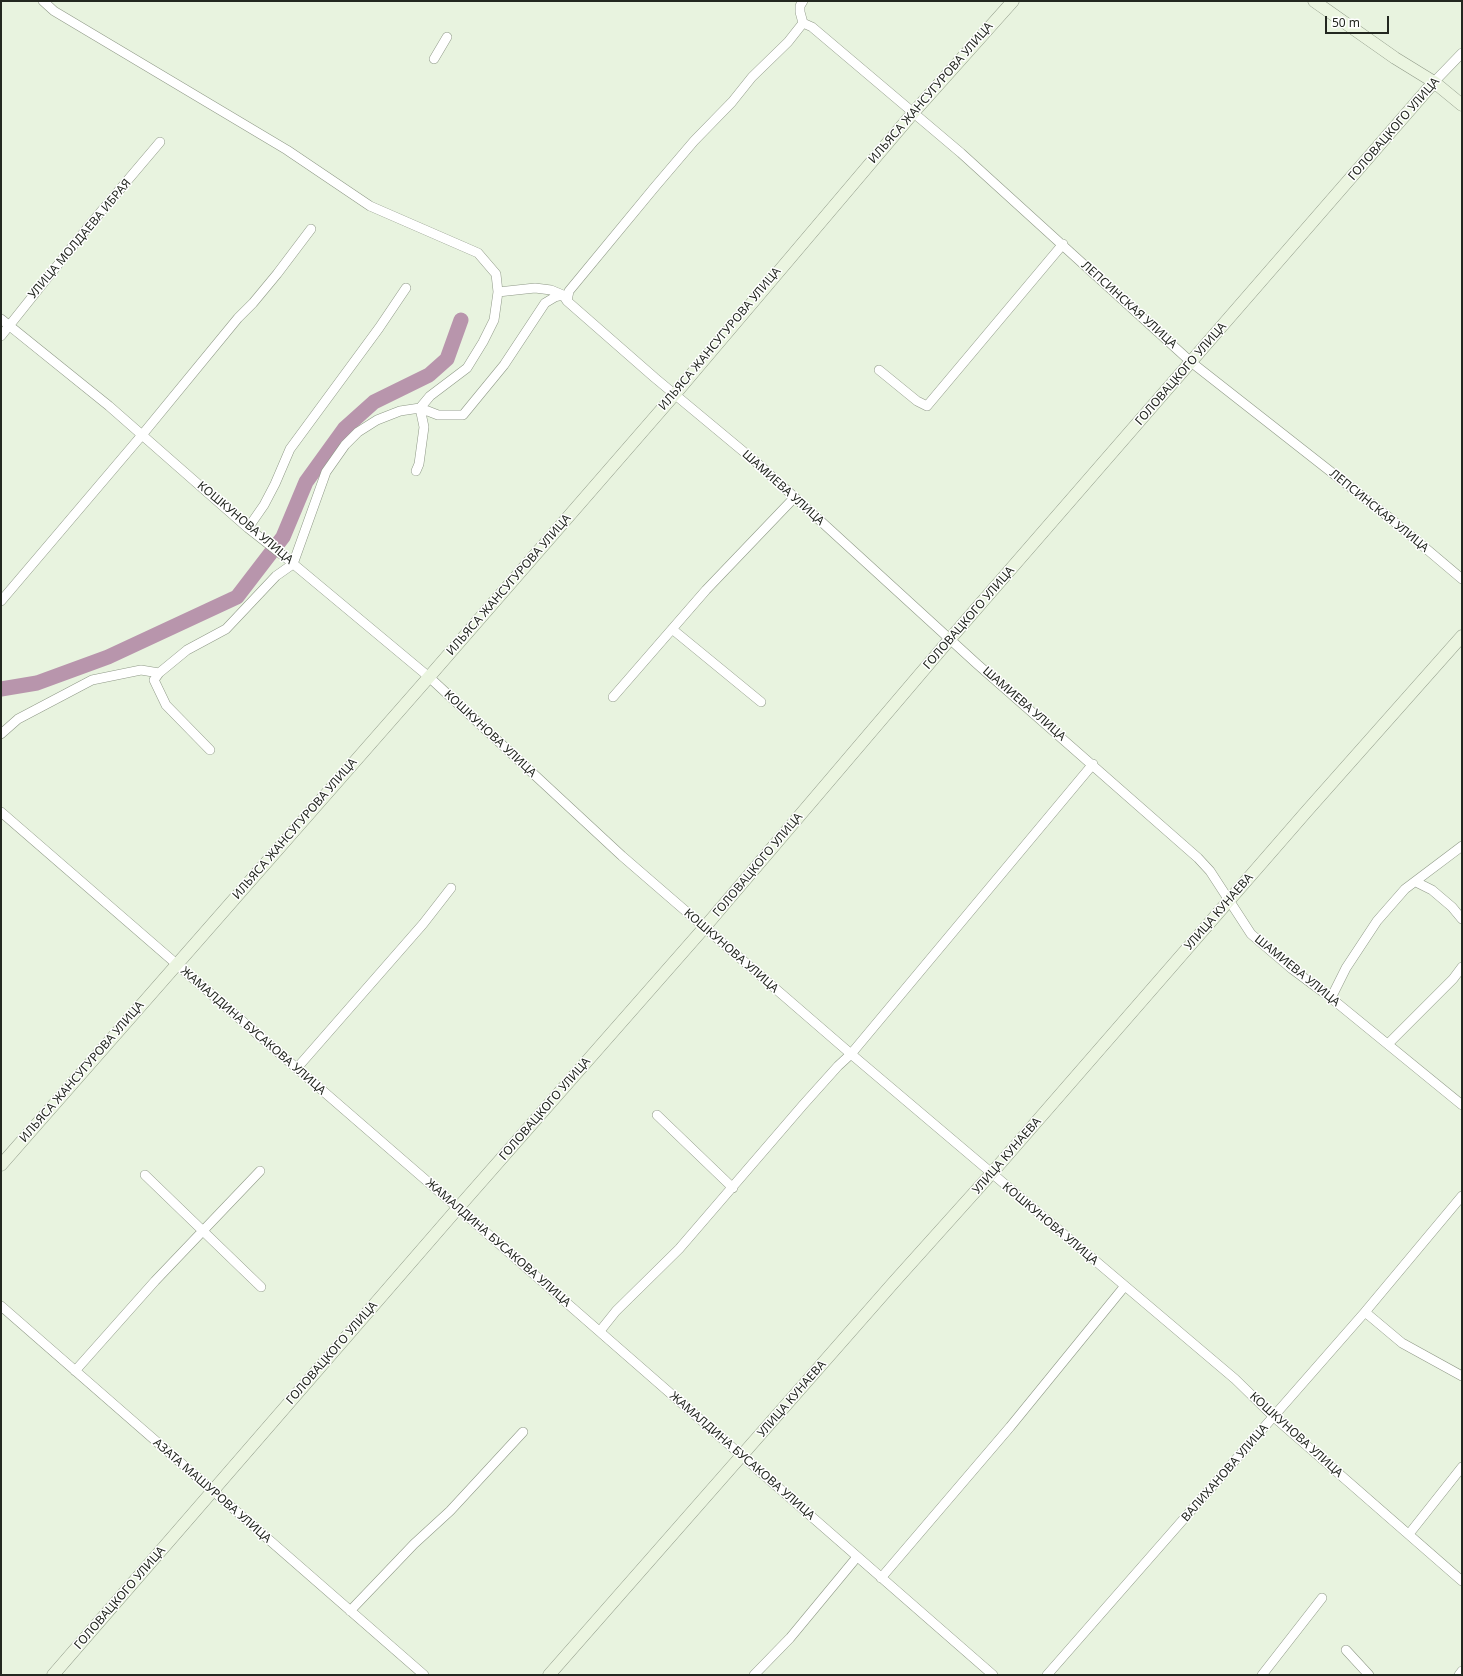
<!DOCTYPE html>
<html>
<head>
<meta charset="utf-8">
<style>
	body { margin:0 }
	#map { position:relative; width:1463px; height:1676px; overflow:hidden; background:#e8f3df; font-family:"Noto Sans",sans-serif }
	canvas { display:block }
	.frame { position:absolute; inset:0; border:2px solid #232720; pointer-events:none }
	.scale { position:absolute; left:1325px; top:16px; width:64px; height:18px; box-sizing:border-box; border:2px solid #232720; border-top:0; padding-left:5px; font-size:12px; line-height:14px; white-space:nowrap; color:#232720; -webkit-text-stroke:3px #fff; paint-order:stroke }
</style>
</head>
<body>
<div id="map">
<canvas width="1463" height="1676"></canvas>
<div class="frame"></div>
<div class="scale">50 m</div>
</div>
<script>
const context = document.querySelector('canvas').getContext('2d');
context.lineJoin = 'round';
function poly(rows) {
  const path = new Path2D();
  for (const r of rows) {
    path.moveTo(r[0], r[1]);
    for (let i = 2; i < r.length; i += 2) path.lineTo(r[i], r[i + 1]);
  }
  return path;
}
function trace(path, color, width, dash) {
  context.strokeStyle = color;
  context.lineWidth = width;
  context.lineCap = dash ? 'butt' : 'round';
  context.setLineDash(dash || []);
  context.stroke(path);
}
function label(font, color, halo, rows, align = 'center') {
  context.font = font + ' "Noto Sans",sans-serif';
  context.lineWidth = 3;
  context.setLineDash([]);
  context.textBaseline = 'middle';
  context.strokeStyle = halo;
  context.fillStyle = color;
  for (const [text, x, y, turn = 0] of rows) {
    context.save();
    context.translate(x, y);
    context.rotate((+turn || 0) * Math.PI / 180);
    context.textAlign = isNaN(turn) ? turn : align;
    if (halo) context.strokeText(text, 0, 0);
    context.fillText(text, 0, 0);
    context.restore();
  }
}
trace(poly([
	[1,689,37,683,108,657,237,597,283,537,306,482,345,428,374,402,429,375,447,359,461,320]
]), '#b895ac', 15);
const street = poly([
	[43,1,54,11,287,150,370,206,478,253,496,274,498,292,535,288,551,290,563,295],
	[803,1,800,6,800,12,803,23],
	[803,23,788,42,752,77,732,102,694,141,654,188,569,291,567,301,655,378,756,462,977,664,1198,858,1210,871,1251,934,1292,969,1331,998,1462,1105],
	[803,23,812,27,961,153,1191,362,1391,519,1462,579],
	[434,59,447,37],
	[1434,82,1462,53],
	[1,319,109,406,248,528,285,557,429,677,622,856,851,1054,1235,1379,1274,1417,1462,1581],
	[1,336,88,227,160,142],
	[879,370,917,401,927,406,1063,244],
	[416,471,419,464,424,427,420,408,430,396,467,368,483,342,494,320,498,292],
	[248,528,264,505,275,484,290,449,379,328,406,288],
	[1,601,142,435,238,318,253,303,277,274,311,229],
	[672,629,761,702],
	[613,697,706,590,794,498],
	[1,734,18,719,92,680,141,670,159,673],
	[210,750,166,705,154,680,159,673,187,650,226,629,276,576,293,564,326,472,345,445,358,432,377,420,400,411,420,408,438,415,463,415,504,365,545,303,555,297,563,295,567,301],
	[1,812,458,1208,993,1675],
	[1416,882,1432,890,1452,907,1462,919],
	[1331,998,1346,968,1377,921,1405,889,1462,846],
	[1388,1044,1453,979,1462,967],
	[297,1068,423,924,451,888],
	[657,1115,733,1188],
	[145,1175,261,1287],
	[1,1306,424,1675],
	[1365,1312,1402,1343,1462,1376],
	[600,1331,616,1311,679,1249,803,1105,838,1066,851,1054,1093,764],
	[75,1371,155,1281,260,1171],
	[1409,1534,1462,1467],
	[881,1578,1010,1427,1124,1287],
	[350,1611,414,1544,450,1511,523,1432],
	[1346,1650,1369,1675],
	[754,1675,790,1638,857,1557],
	[1047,1675,1365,1312,1462,1196],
	[1262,1675,1322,1598],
	[1459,1675,1462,1671]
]);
const secondary = poly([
	[1314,1,1395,58,1434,82,1462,105],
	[1,1165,429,677,675,394,913,113,1013,1],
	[53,1675,458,1208,704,928,950,639,1434,82],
	[549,1675,894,1282,991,1174,1306,812,1462,636]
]);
trace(street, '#8f9987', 10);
trace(secondary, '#8f9987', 13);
trace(street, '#fff', 9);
trace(secondary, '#ebf5e0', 12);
label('12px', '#232720', '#fff', [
	["ИЛЬЯСА ЖАНСУГУРОВА УЛИЦА",931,93,-49],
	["ГОЛОВАЦКОГО УЛИЦА",1394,129,-49],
	["УЛИЦА МОЛДАЕВА ИБРАЯ",80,239,-50],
	["ЛЕПСИНСКАЯ УЛИЦА",1129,305,42],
	["ИЛЬЯСА ЖАНСУГУРОВА УЛИЦА",720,339,-50],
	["ГОЛОВАЦКОГО УЛИЦА",1181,374,-49],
	["ШАМИЕВА УЛИЦА",783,488,42],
	["ЛЕПСИНСКАЯ УЛИЦА",1379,511,39],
	["КОШКУНОВА УЛИЦА",245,523,40],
	["ИЛЬЯСА ЖАНСУГУРОВА УЛИЦА",509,585,-49],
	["ГОЛОВАЦКОГО УЛИЦА",969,618,-49],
	["ШАМИЕВА УЛИЦА",1024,704,41],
	["КОШКУНОВА УЛИЦА",490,734,43],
	["ИЛЬЯСА ЖАНСУГУРОВА УЛИЦА",295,829,-49],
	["ГОЛОВАЦКОГО УЛИЦА",758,865,-50],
	["УЛИЦА КУНАЕВА",1219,912,-49],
	["КОШКУНОВА УЛИЦА",731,951,41],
	["ШАМИЕВА УЛИЦА",1297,971,39],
	["ЖАМАЛДИНА БУСАКОВА УЛИЦА",253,1031,41],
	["ИЛЬЯСА ЖАНСУГУРОВА УЛИЦА",82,1072,-49],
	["ГОЛОВАЦКОГО УЛИЦА",545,1109,-49],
	["УЛИЦА КУНАЕВА",1007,1156,-49],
	["КОШКУНОВА УЛИЦА",1050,1224,40],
	["ЖАМАЛДИНА БУСАКОВА УЛИЦА",498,1243,41],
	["ГОЛОВАЦКОГО УЛИЦА",332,1353,-49],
	["УЛИЦА КУНАЕВА",792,1399,-49],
	["КОШКУНОВА УЛИЦА",1296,1435,42],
	["ЖАМАЛДИНА БУСАКОВА УЛИЦА",742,1456,41],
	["ВАЛИХАНОВА УЛИЦА",1225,1473,-49],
	["АЗАТА МАШУРОВА УЛИЦА",212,1491,41],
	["ГОЛОВАЦКОГО УЛИЦА",120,1598,-49]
]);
</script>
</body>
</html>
